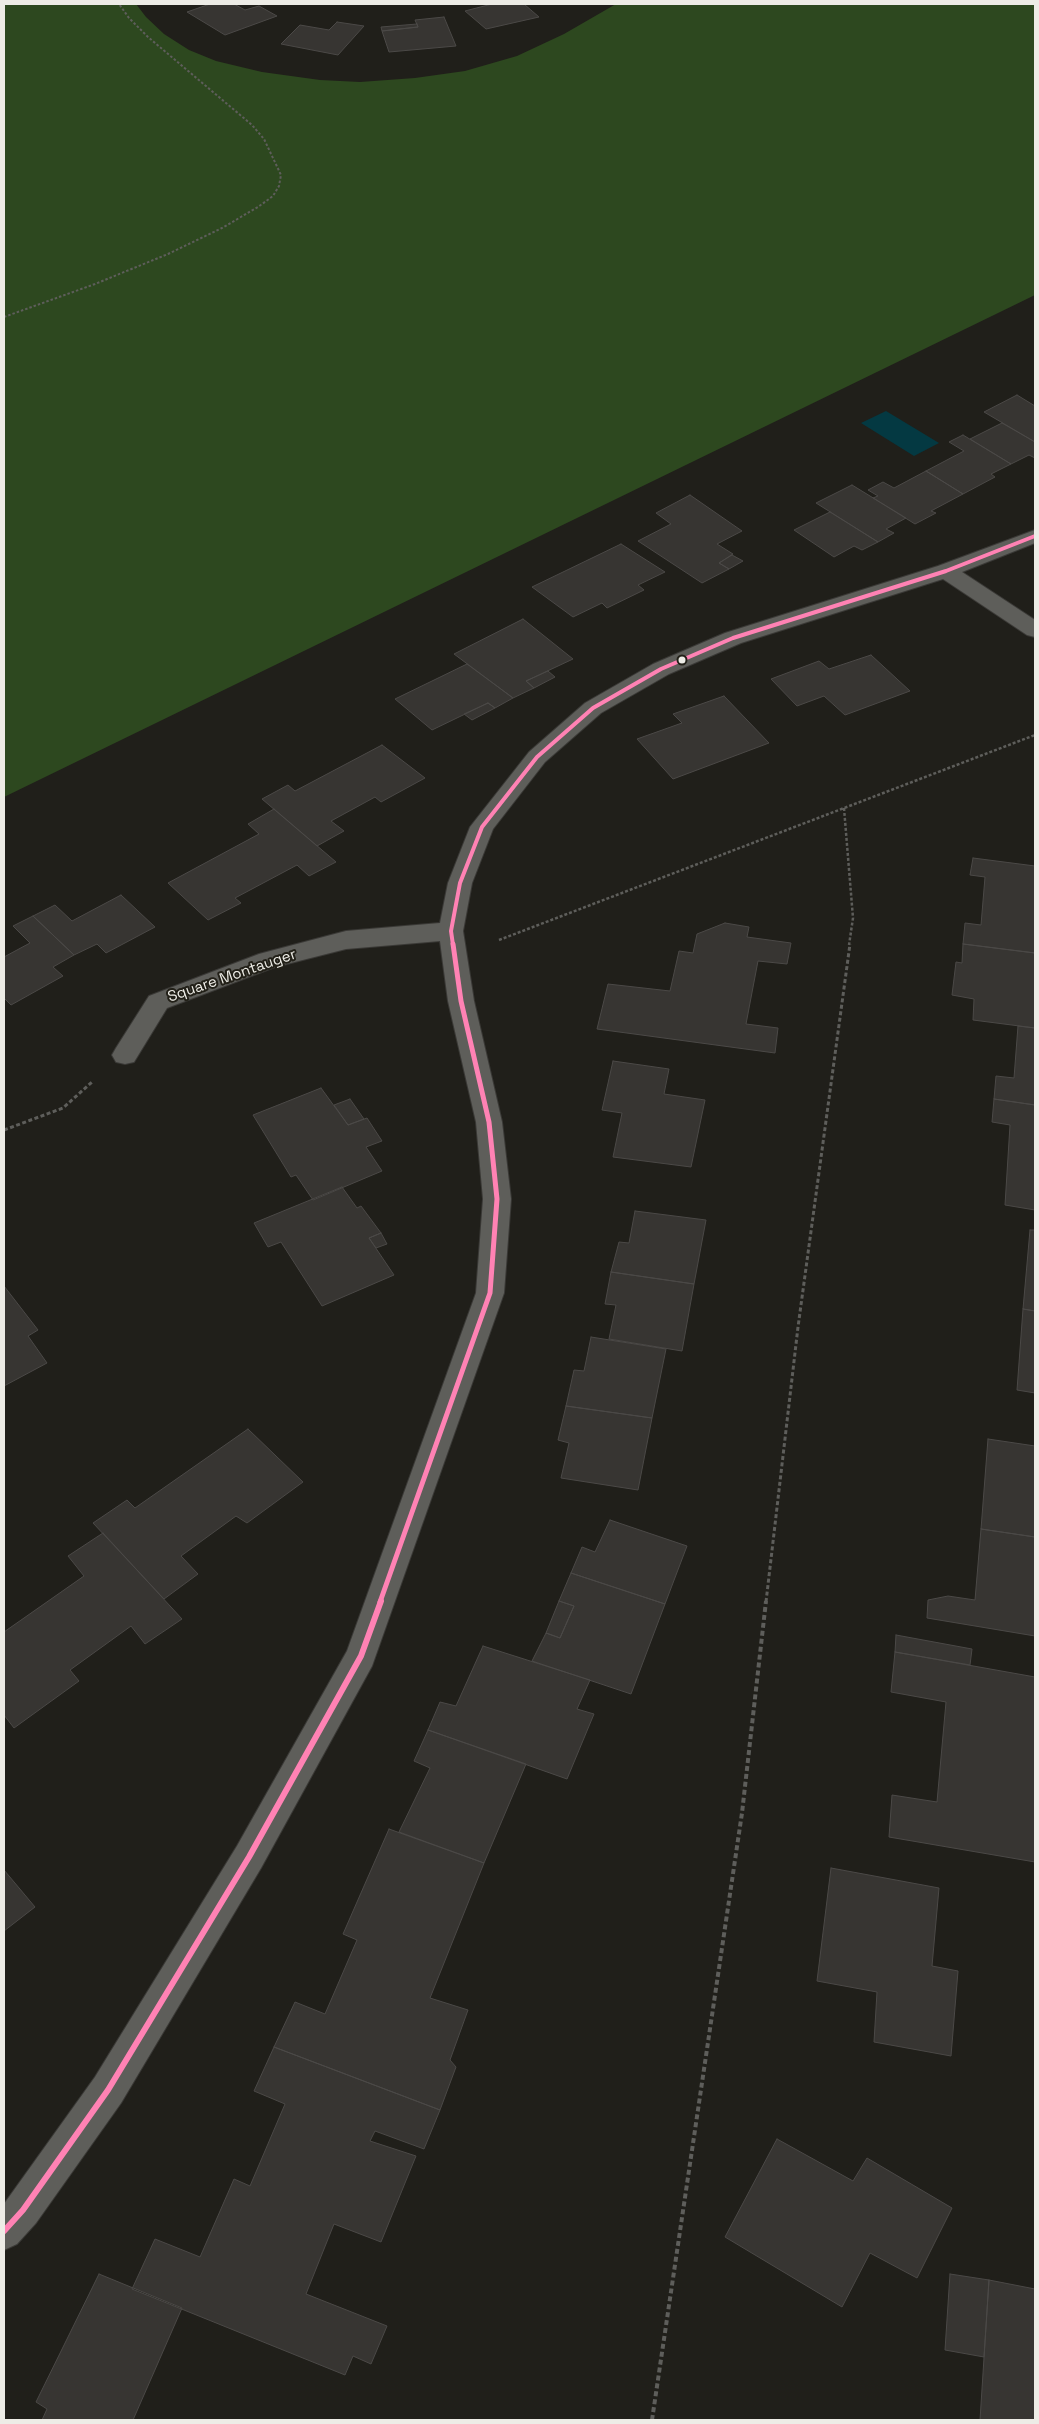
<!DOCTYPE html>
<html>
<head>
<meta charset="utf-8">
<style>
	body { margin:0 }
	#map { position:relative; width:1039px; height:2424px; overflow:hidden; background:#201f1a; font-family:"Space Grotesk",sans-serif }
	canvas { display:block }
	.frame { position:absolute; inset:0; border:5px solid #edece6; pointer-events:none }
</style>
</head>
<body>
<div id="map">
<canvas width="1039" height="2424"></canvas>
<div class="frame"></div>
</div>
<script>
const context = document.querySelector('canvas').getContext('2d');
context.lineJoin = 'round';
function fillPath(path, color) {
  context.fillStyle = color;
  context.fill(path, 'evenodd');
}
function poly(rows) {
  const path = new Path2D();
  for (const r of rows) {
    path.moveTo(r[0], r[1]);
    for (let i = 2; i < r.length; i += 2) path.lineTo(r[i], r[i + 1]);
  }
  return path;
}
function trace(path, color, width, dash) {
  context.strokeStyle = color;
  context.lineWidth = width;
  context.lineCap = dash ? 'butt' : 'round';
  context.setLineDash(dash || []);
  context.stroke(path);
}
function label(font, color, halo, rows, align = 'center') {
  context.font = font + ' "Space Grotesk",sans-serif';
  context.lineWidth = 4;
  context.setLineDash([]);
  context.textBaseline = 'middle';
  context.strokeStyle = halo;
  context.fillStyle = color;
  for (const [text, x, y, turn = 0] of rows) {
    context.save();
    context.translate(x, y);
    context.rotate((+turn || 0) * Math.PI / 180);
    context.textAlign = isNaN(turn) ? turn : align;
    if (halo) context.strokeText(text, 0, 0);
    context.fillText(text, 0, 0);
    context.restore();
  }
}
fillPath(poly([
	[4,4,136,4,146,17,164,34,189,50,216,61,262,72,320,80,360,82,415,78,465,71,517,56,564,34,616,4,1035,4,1035,295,4,797]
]), '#2d481f');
fillPath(poly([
	[886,411,939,443,914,456,861,423]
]), '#043942');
const building = poly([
	[210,4,234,4,245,10,259,6,277,16,225,35,187,12,210,4],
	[492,4,524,4,539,17,486,29,465,11,492,4],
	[444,17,456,46,389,52,382,31,418,27,415,20,444,17],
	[337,22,364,26,338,55,281,44,300,25,329,30,337,22],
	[417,24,418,27,382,31,381,27,417,24],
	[1017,395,1035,406,1035,442,984,412,1017,395],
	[1002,423,1035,442,1035,458,1029,455,1011,464,970,439,1002,423],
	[963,435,1011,464,991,474,995,477,963,494,926,471,964,451,949,442,963,435],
	[926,471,963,494,931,511,936,513,915,524,873,498,878,496,868,490,883,482,894,488,926,471],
	[852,485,906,518,886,529,894,533,878,542,816,503,852,485],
	[690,495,742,531,717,544,733,554,719,563,729,569,702,583,638,541,671,524,656,513,690,495],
	[830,512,878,542,862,550,854,546,834,557,794,530,830,512],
	[621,544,665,572,638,585,644,590,607,608,602,603,573,617,532,587,621,544],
	[732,555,743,561,729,569,719,563,732,555],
	[523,619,573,659,526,681,534,688,513,698,454,654,523,619],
	[871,655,910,691,845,715,824,696,797,706,771,679,819,661,829,669,871,655],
	[467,664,513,698,495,708,488,703,432,730,395,699,467,664],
	[548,671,555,677,534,688,526,681,548,671],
	[724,696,769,743,673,779,637,739,682,723,673,714,724,696],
	[488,703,495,708,472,720,464,714,488,703],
	[382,745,425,778,381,802,375,797,331,821,344,831,317,846,262,799,288,785,295,791,382,745],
	[274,809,336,862,309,876,297,865,235,898,241,903,208,920,168,883,259,834,248,824,274,809],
	[973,858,1035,866,1035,953,963,944,965,923,981,925,985,877,970,875,973,858],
	[121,895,155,927,106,953,97,944,74,955,33,916,55,905,72,921,121,895],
	[33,916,74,955,53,967,63,976,11,1005,4,998,4,957,30,943,13,926,33,916],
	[725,923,749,927,747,937,791,943,787,964,758,961,746,1024,778,1028,775,1053,597,1029,608,984,670,991,679,951,693,953,697,934,725,923],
	[963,944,1035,953,1035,1028,973,1020,974,999,952,995,956,962,962,963,963,944],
	[1018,1026,1035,1028,1035,1105,994,1099,996,1076,1014,1078,1018,1026],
	[613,1061,669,1069,664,1094,705,1100,691,1167,613,1157,622,1113,602,1110,613,1061],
	[321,1088,348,1125,367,1118,382,1141,366,1147,382,1171,313,1200,296,1175,291,1177,253,1115,321,1088],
	[350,1099,364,1119,348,1125,334,1105,350,1099],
	[994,1099,1035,1105,1035,1210,1005,1205,1010,1125,992,1122,994,1099],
	[342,1187,357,1208,361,1206,381,1233,369,1238,394,1275,322,1306,281,1242,268,1247,254,1223,342,1187],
	[635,1211,706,1220,694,1284,611,1272,619,1242,629,1243,635,1211],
	[1030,1230,1035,1230,1035,1311,1023,1309,1030,1230],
	[381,1233,387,1244,376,1248,369,1238,381,1233],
	[611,1272,694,1284,682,1351,609,1339,616,1305,605,1304,611,1272],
	[4,1286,38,1330,28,1336,47,1363,4,1386,4,1286],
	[1023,1309,1035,1311,1035,1393,1017,1390,1023,1309],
	[591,1337,666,1349,652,1418,566,1406,574,1370,584,1371,591,1337],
	[566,1406,652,1418,638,1490,561,1478,569,1443,558,1440,566,1406],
	[248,1429,303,1482,247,1523,236,1516,181,1556,198,1574,164,1599,93,1523,127,1500,135,1508,248,1429],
	[988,1439,1035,1446,1035,1537,981,1529,988,1439],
	[610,1520,687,1546,665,1604,571,1573,582,1547,595,1552,610,1520],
	[981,1529,1035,1537,1035,1636,927,1618,928,1600,948,1596,975,1600,981,1529],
	[103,1533,182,1619,145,1644,131,1626,70,1670,79,1681,14,1728,4,1715,4,1632,84,1576,68,1556,103,1533],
	[571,1573,665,1604,631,1694,532,1661,546,1633,560,1638,574,1606,559,1601,571,1573],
	[559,1601,574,1606,560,1638,546,1633,559,1601],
	[896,1635,972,1649,970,1665,895,1652,896,1635],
	[483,1646,590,1680,577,1709,594,1714,567,1779,428,1730,440,1702,456,1706,483,1646],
	[895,1652,1035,1677,1035,1862,889,1837,892,1795,937,1802,946,1702,891,1692,895,1652],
	[428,1730,526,1764,484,1863,399,1832,430,1768,414,1761,428,1730],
	[389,1829,484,1863,430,1998,468,2010,450,2060,456,2067,440,2110,274,2047,295,2002,325,2014,357,1940,343,1934,389,1829],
	[831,1868,939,1888,932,1966,958,1971,951,2056,874,2042,877,1992,817,1981,831,1868],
	[4,1870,35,1907,4,1931,4,1870],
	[274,2047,440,2110,424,2149,375,2131,370,2141,416,2156,381,2242,334,2224,306,2294,387,2326,371,2364,353,2356,345,2375,132,2289,155,2239,200,2257,234,2179,250,2186,285,2104,254,2091,274,2047],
	[777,2139,853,2181,867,2158,952,2208,917,2278,870,2253,842,2307,725,2237,777,2139],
	[99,2274,182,2308,133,2420,42,2420,47,2409,36,2402,99,2274],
	[950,2274,989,2280,984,2357,945,2350,950,2274],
	[989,2280,1035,2289,1035,2420,980,2420,989,2280]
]);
fillPath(building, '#373532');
trace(building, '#4b4947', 1);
const minor = poly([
	[1035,530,1035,543,962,572,1035,620,1035,637,1027,635,943,579,741,643,669,674,601,713,545,762,493,829,472,883,463,931,474,1001,502,1122,511,1199,504,1293,372,1666,261,1868,121,2103,36,2223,17,2244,4,2250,4,2204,95,2077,237,1846,347,1651,476,1293,483,1199,476,1122,448,1001,440,941,346,949,275,967,167,1008,134,1062,125,1064,116,1062,112,1055,116,1048,149,996,259,954,346,931,440,923,448,883,470,827,529,752,585,703,653,664,725,633,938,566,1035,530]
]);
trace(minor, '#3a3936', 2);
trace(poly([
	[4,317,95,284,168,254,222,228,258,207,273,196,279,186,281,175,264,139,252,125,148,37,129,18,119,4]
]), '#5e5e5b', 2, [2.5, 2]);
trace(poly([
	[844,808,853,918,849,945],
	[499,940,1035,735]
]), '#5e5e5b', 2.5, [3, 2]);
trace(poly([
	[4,1130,63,1108,92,1082],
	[766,1602,798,1327,850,944]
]), '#5e5e5b', 3, [4, 2.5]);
trace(poly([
	[652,2420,742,1813,766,1601]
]), '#5e5e5b', 4, [5, 3]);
fillPath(minor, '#5e5e5a');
trace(poly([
	[453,945,451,931,460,883,482,827,537,757,593,708,661,669,733,638,946,571,1035,536]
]), '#ff82b4', 4);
trace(poly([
	[380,1602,490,1293,497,1199,489,1122,461,1001,453,944]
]), '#ff82b4', 5);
trace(poly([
	[4,2231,23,2210,108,2090,249,1857,361,1656,381,1601]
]), '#ff82b4', 6);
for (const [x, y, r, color] of [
	[682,660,4.5,"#edece6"]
]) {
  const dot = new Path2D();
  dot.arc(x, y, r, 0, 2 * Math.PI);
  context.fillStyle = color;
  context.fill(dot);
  trace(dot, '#222018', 2);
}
label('15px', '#edece6', '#222018', [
	["Square Montauger",232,976,-19]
]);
</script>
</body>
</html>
